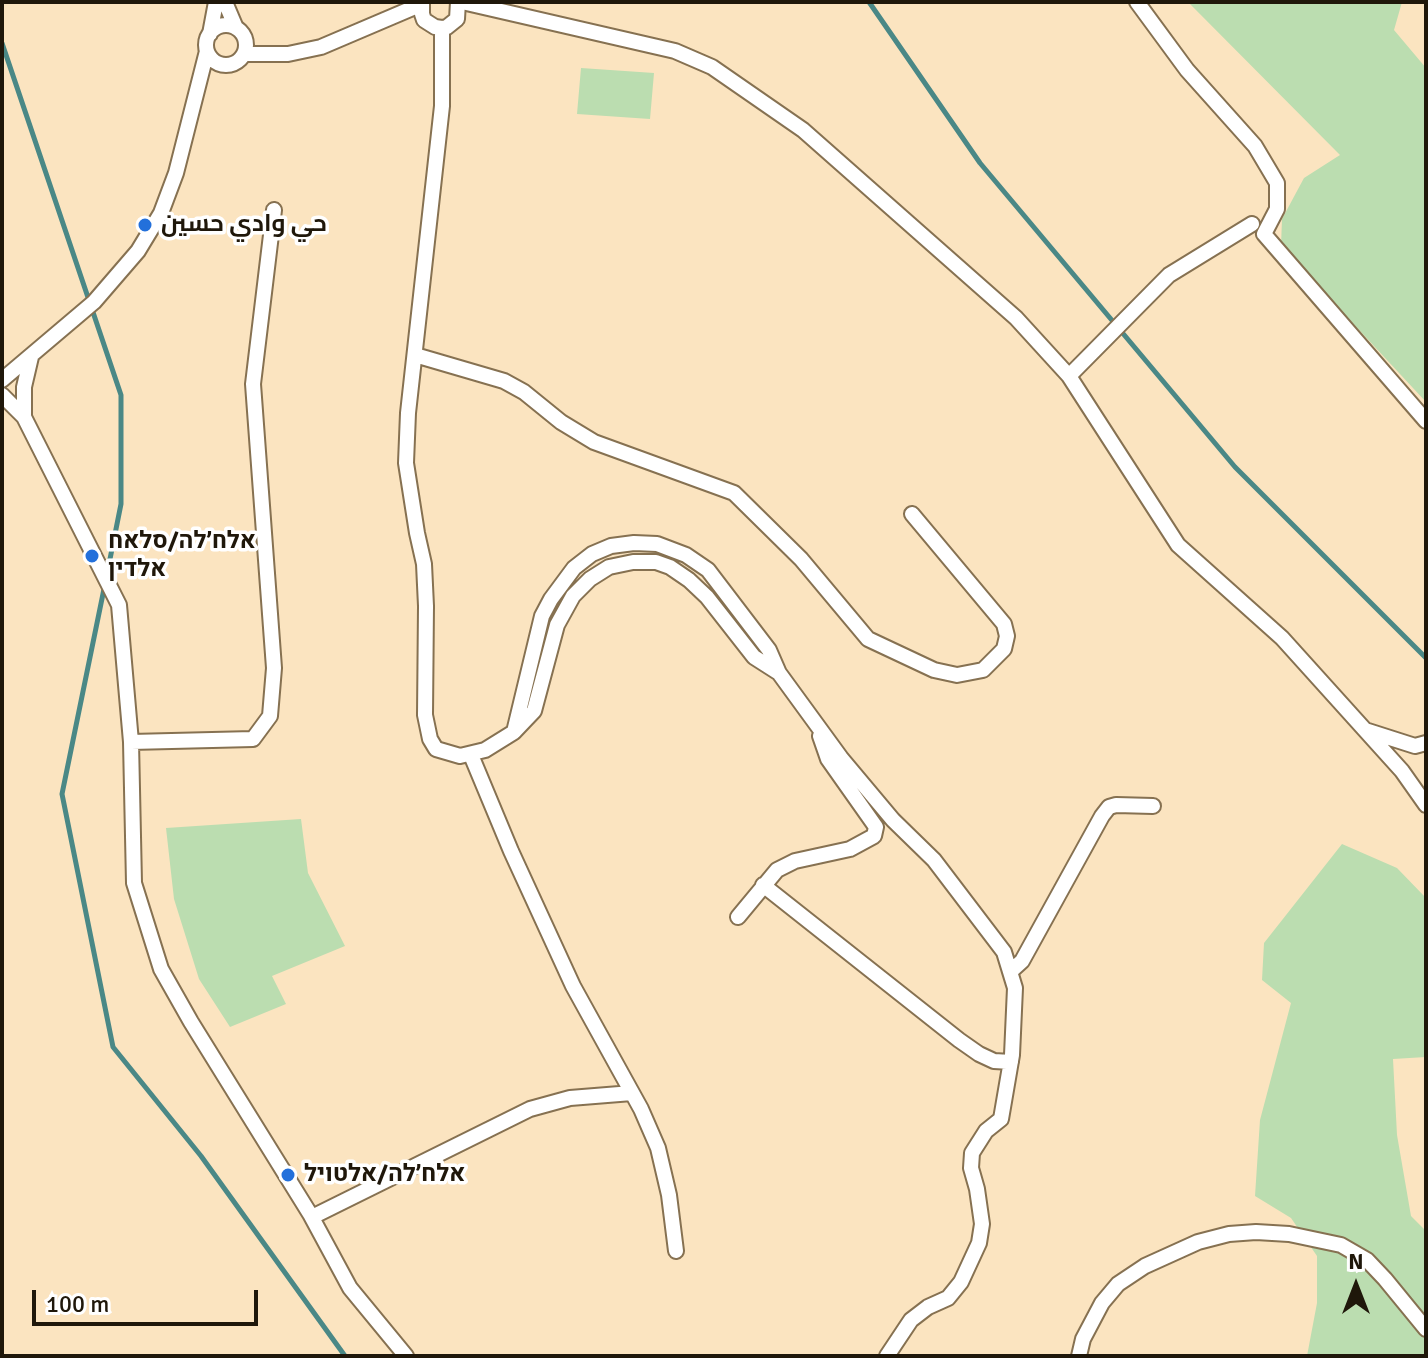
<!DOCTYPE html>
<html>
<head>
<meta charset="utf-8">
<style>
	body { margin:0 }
	#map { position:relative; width:1428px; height:1358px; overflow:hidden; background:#fbe4c0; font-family:Signika,sans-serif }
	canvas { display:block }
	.frame { position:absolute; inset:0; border:4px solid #1f170a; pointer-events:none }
	.north { position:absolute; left:1316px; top:1246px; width:80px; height:80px; -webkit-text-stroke:6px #fff; paint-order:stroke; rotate:0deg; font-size:22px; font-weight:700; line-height:32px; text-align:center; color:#1f170a }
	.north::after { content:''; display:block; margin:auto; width:28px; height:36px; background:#1f170a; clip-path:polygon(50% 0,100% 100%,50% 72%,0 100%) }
	.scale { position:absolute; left:32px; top:1290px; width:226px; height:36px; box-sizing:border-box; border:4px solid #1f170a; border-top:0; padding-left:10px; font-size:24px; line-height:28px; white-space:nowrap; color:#1f170a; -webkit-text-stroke:6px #fff; paint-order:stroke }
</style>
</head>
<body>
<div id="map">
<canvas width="1428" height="1358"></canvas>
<div class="frame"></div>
<div class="north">N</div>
<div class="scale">100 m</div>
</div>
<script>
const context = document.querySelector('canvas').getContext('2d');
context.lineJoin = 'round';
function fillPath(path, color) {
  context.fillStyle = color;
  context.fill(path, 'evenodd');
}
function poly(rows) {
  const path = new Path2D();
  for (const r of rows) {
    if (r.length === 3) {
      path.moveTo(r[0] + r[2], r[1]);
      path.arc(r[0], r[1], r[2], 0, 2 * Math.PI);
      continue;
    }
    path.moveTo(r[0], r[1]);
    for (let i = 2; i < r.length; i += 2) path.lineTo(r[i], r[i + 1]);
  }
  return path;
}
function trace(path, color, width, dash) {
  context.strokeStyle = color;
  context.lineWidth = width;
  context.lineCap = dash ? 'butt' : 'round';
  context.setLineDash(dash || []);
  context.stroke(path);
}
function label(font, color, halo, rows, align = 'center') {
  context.font = font + ' Signika,Cairo,Heebo,sans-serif';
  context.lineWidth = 7;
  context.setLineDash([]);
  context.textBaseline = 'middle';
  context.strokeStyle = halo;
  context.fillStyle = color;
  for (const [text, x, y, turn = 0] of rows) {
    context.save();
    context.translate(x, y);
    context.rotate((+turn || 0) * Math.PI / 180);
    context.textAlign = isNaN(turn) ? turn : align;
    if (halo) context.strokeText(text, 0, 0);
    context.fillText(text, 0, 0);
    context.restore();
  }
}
fillPath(poly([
	[1188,2,1402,2,1394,30,1426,68,1426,402,1281,246,1282,219,1304,178,1340,155],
	[581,68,654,73,650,119,577,114],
	[301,819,308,873,345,946,272,976,286,1004,230,1027,199,979,174,899,166,828],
	[1342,844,1397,868,1426,898,1426,1057,1393,1059,1397,1135,1411,1216,1426,1231,1426,1356,1307,1356,1317,1303,1317,1256,1291,1218,1255,1196,1260,1120,1291,1003,1262,980,1264,943]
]), '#bbddb0');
trace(poly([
	[869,2,980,163,1235,467,1426,658],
	[2,43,121,395,121,504,107,574],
	[105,584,62,794,113,1047,201,1156,345,1356]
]), '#4a8886', 5);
const minor = poly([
	[225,2,236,28],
	[422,2,422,14,424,20,435,27,442,28,447,27,457,19,458,2],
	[462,2,675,51,712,67,803,130,1016,318,1069,376,1178,545,1282,638,1402,771,1426,805],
	[1137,2,1187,70,1255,146,1277,183,1277,209,1264,234,1426,421],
	[226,45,20],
	[442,28,442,106,408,413,406,463,417,533,424,564,426,606,425,715,430,739,436,749,460,756,485,750,514,732,534,711,557,625,573,596,590,579,609,567,633,562,656,562,670,567,689,580,707,597,754,657,779,673],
	[210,34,216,2],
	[244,54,288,54,321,47,422,4],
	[415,355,504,381,524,392,561,422,594,442,734,493,801,559,868,639,934,670,957,675,983,670,1004,649,1007,636,1004,624,912,514],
	[1069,376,1169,275,1252,224],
	[2,380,94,302,138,251,161,213,176,173,207,51],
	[2,395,24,417,119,605,131,742,134,883,161,969,191,1022,310,1214,350,1288,406,1356],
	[24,417,24,387,31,357],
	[1365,730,1415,746,1426,743],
	[514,732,542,616,551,599,574,568,592,554,611,546,634,543,657,544,686,555,708,570,769,650,779,673,841,758,893,820,934,860,1004,952,1015,988,1012,1055,1001,1119,986,1131,972,1153,971,1168,977,1189,982,1224,979,1243,961,1282,948,1298,928,1307,911,1320,887,1356],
	[131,742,253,739,270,716,274,668,253,384,274,210],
	[471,755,511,851,573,986,641,1109,658,1148,669,1195,676,1251],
	[763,885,959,1040,979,1054,994,1061,1011,1062],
	[738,917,777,870,795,861,850,849,874,836,876,827,828,759,820,736],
	[1011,971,1022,961,1102,816,1109,807,1116,805,1153,806],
	[312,1217,530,1109,570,1098,632,1093],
	[1079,1356,1083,1339,1102,1303,1118,1284,1145,1266,1198,1242,1229,1234,1256,1232,1289,1234,1341,1245,1367,1260,1385,1279,1426,1329]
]);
trace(minor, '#867151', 18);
trace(minor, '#fff', 14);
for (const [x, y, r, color] of [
	[145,225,8,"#2370db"],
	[92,556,8,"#2370db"],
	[288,1175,8,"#2370db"]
]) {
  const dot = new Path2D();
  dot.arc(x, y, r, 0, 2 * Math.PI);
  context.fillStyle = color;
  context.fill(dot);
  trace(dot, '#fff', 3);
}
label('bold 24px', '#1f170a', '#fff', [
	["حي وادي حسين",161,225],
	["אלח׳לה/סלאח",108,542],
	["אלדין",108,570],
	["אלח׳לה/אלטויל",304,1175]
], 'left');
</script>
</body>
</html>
